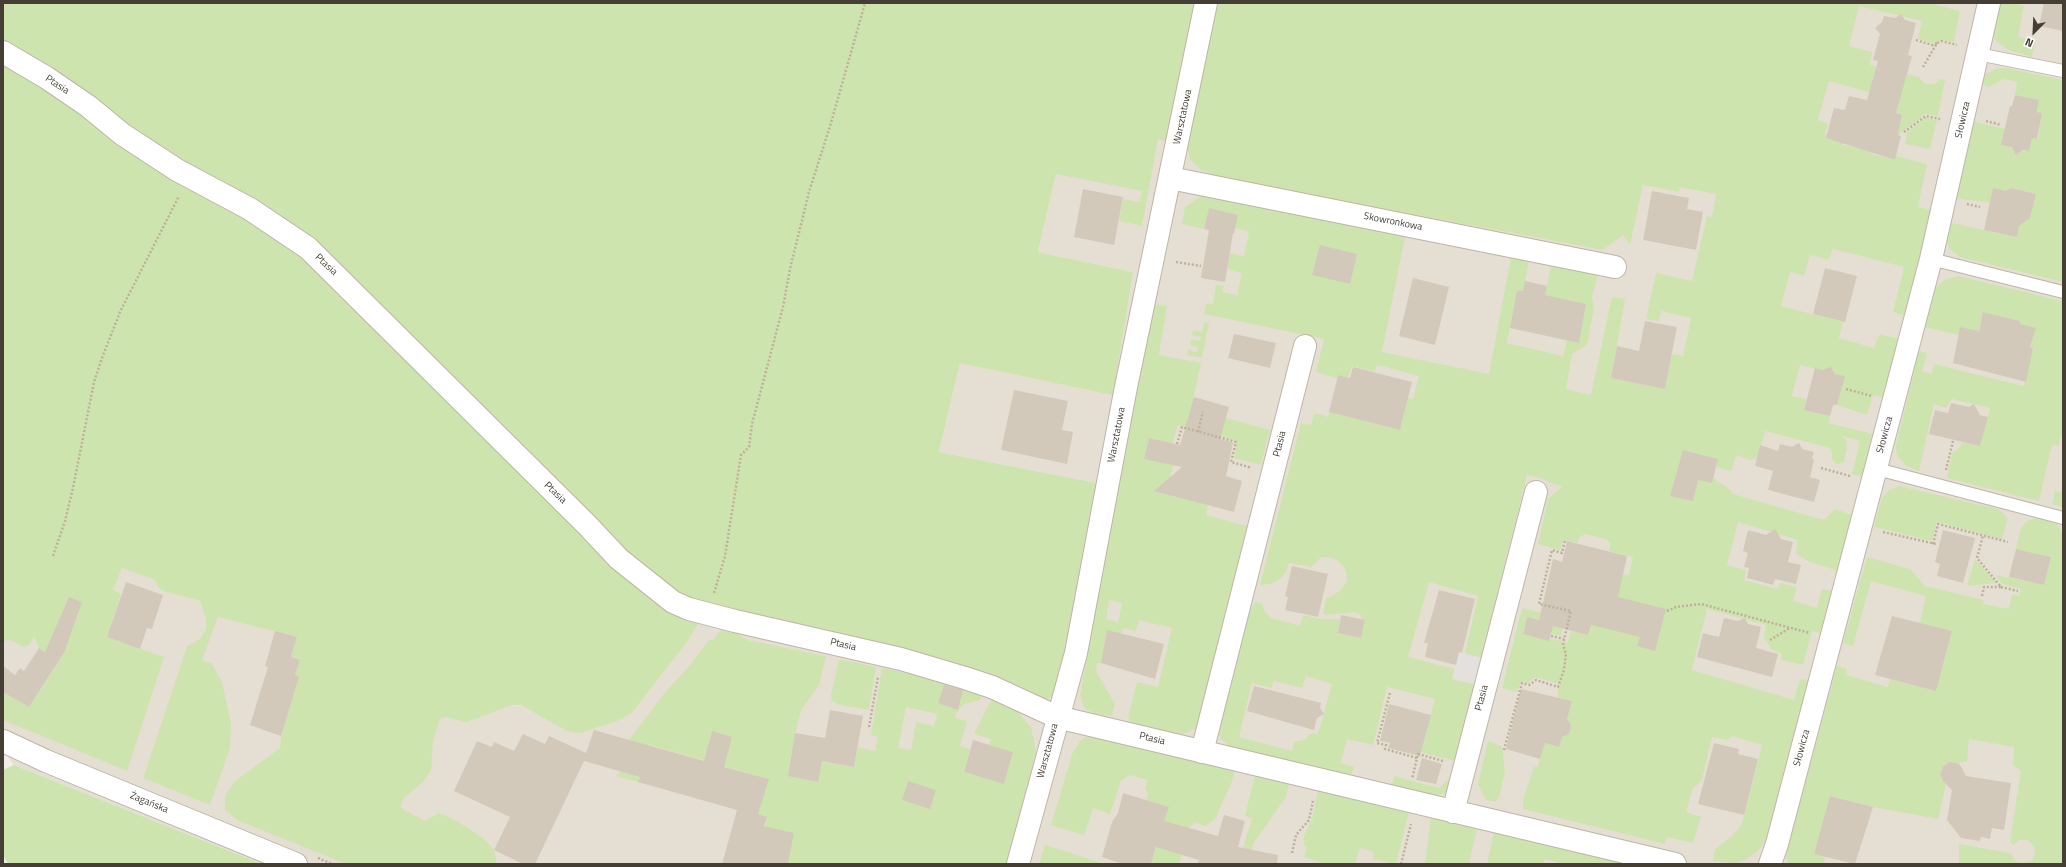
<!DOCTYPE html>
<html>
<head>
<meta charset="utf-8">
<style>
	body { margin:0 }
	#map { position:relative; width:2066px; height:867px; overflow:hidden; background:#f2ede5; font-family:"Titillium Web",sans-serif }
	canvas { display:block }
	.frame { position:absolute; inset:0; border:4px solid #443e35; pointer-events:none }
	.north { position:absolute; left:2014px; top:12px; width:40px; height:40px; -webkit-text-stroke:3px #fff; paint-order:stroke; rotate:204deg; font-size:11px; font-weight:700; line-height:16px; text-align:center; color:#443e35 }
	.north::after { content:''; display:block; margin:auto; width:14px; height:18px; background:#443e35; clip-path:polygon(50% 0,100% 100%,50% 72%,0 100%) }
</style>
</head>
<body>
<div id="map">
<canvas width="2066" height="867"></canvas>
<div class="frame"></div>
<div class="north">N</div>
</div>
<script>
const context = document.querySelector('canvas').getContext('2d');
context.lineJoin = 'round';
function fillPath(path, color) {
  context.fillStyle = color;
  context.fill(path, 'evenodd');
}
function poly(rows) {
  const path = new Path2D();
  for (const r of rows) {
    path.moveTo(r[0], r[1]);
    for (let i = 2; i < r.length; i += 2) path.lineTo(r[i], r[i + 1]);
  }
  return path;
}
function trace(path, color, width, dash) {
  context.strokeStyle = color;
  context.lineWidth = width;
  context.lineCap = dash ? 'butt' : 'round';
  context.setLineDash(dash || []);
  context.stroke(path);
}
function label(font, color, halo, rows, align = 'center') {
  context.font = font + ' "Titillium Web",sans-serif';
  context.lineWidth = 4;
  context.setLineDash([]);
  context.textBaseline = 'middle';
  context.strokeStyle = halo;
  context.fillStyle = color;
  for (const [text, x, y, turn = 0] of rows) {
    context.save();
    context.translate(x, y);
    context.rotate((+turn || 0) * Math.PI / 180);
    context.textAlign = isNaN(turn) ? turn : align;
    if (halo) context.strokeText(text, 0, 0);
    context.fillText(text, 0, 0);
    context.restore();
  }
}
fillPath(poly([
	[1196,3,2063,3,2063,864,262,864,14,765,3,751,3,585,132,458,512,705,632,713,688,641,705,613,777,621,848,635,1097,483,939,452,960,363,1133,272,1038,252,1071,108]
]), '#e5dfd3');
fillPath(poly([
	[3,3,1196,3,1169,141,1158,139,1142,226,1119,221,1123,199,1140,202,1142,191,1056,174,1038,252,1133,272,1113,395,960,363,939,452,1097,483,1058,691,1052,697,1044,700,848,635,777,621,705,613,688,641,632,713,617,721,580,733,567,731,521,705,512,705,467,722,445,717,440,719,433,740,431,770,423,782,404,798,401,803,401,808,425,821,439,813,455,820,483,838,494,850,497,864,346,864,237,820,225,810,225,796,234,782,280,748,281,736,299,677,295,675,300,661,291,657,297,637,218,617,202,660,212,664,222,682,231,724,230,748,210,805,143,778,187,646,200,639,206,629,206,619,200,601,164,591,159,588,155,580,122,568,113,590,121,594,107,637,164,657,127,771,3,720,3,692,29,707,59,661,39,648,34,636,30,644,24,647,10,640,3,641],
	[65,607,79,613,70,636,55,630],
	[1217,3,1929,3,1960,11,1954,42,1942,40,1932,43,1918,39,1922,21,1859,6,1849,46,1872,52,1870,65,1919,77,1925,84,1934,84,1940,79,1945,80,1938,116,1926,114,1898,135,1902,115,1896,113,1899,101,1829,81,1818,120,1828,124,1825,134,1827,135,1826,138,1844,143,1843,145,1873,151,1872,154,1895,160,1896,156,1927,164,1918,207,1932,210,1907,316,1893,312,1904,267,1833,249,1828,260,1810,255,1804,276,1790,272,1781,306,1843,322,1839,338,1874,348,1878,337,1881,335,1901,339,1886,398,1873,395,1867,415,1837,405,1844,376,1834,374,1832,369,1828,368,1824,371,1800,365,1792,396,1806,399,1804,410,1830,416,1828,423,1877,435,1866,477,1852,474,1860,441,1841,436,1846,440,1847,447,1844,462,1838,464,1835,463,1832,459,1832,452,1830,448,1765,431,1757,459,1749,460,1737,455,1731,471,1716,467,1718,459,1683,450,1677,474,1711,483,1713,478,1726,486,1733,494,1820,519,1825,519,1835,509,1856,516,1841,572,1810,562,1796,554,1798,540,1738,522,1727,565,1746,570,1744,580,1778,589,1780,583,1797,587,1793,601,1817,608,1822,589,1835,592,1823,634,1812,631,1803,665,1781,660,1782,654,1771,649,1764,637,1766,625,1707,609,1692,670,1794,700,1800,679,1810,681,1767,839,1757,852,1747,859,1736,863,1713,861,1715,849,1732,836,1742,824,1762,745,1732,736,1728,740,1712,737,1702,780,1693,788,1686,812,1701,817,1693,843,1667,837,1665,844,1523,809,1523,800,1534,767,1538,767,1545,743,1559,747,1562,737,1569,734,1571,725,1567,719,1572,701,1557,697,1560,684,1535,677,1528,683,1521,681,1517,692,1502,688,1522,608,1565,618,1561,636,1551,634,1553,623,1527,617,1523,634,1568,642,1571,630,1588,635,1591,625,1614,613,1623,574,1629,575,1633,557,1609,551,1610,543,1606,539,1585,534,1580,537,1577,543,1563,540,1560,550,1538,544,1548,499,1562,487,1540,478,1527,475,1481,658,1465,653,1478,596,1429,582,1408,657,1455,669,1453,679,1479,685,1450,788,1446,793,1436,796,1392,785,1394,776,1439,788,1451,777,1455,761,1421,752,1435,699,1387,687,1373,745,1347,739,1341,763,1354,767,1351,776,1229,746,1221,739,1218,732,1249,611,1256,602,1262,604,1265,612,1271,618,1300,626,1303,615,1322,619,1340,619,1338,633,1361,638,1365,620,1361,619,1361,615,1357,613,1353,612,1326,615,1323,613,1326,599,1340,591,1347,581,1346,570,1337,560,1328,557,1320,558,1311,567,1289,563,1286,572,1280,579,1271,584,1260,585,1301,423,1311,425,1314,413,1328,417,1329,412,1400,430,1408,398,1413,399,1419,376,1377,365,1375,372,1352,366,1348,377,1338,375,1337,378,1316,372,1324,339,1204,314,1206,304,1213,304,1216,285,1224,286,1222,292,1237,295,1242,273,1227,269,1230,253,1244,256,1249,231,1235,228,1238,215,1209,209,1204,229,1182,224,1185,207,1203,195,1405,237,1382,352,1489,374,1511,257,1529,261,1523,291,1517,290,1507,343,1563,356,1567,340,1585,304,1545,295,1551,265,1598,274,1592,297,1594,309,1587,345,1572,354,1566,389,1591,395,1612,297,1625,299,1611,378,1665,389,1672,354,1683,356,1691,318,1661,311,1659,321,1646,319,1656,273,1692,281,1707,216,1712,217,1716,194,1680,187,1679,192,1643,185,1630,245,1623,235,1603,250,1224,179,1201,170,1190,159,1187,145],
	[1648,605,1666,609,1638,646],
	[1306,676,1332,684,1318,734,1311,733,1304,740,1294,742,1292,751,1239,737,1252,683,1271,688,1274,681,1302,688],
	[1997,3,2012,3,2024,6,2018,37,2035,41,2032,57,2008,50,1995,40,1993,28],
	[1998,68,2006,68,2063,80,2063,282,1960,257,1950,249,1946,240,1948,222,2016,237,2019,226,2030,218,2035,194,2011,188,1990,203,1954,198,1971,121,2005,129,2002,145,2012,147,2015,152,2029,151,2032,138,2038,139,2042,113,2037,112,2039,101,2015,95,2017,82,2004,79,1989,87,1981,83,1986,74],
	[1926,118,1937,120,1930,149,1905,144,1907,132],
	[1958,276,2063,301,2063,429,2059,446,2052,445,2039,501,1947,478,1952,453,1960,447,1962,442,1980,446,1990,408,1952,399,1946,408,1934,404,1919,471,1906,466,1897,455,1896,446,1919,351,1927,353,1922,371,1932,374,1934,364,2024,386,2033,348,2030,347,2035,328,2020,324,2020,321,1983,312,1979,331,1960,327,1959,335,1924,327,1934,290,1944,280],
	[1155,304,1167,306,1159,355,1201,363,1192,404,1197,430,1178,425,1172,446,1178,447,1166,494,1208,505,1206,515,1247,526,1197,728,1181,735,1131,722,1128,718,1137,682,1158,687,1172,628,1139,620,1136,631,1123,628,1120,638,1106,635,1101,663,1097,663,1096,671,1115,704,1112,716,1093,713,1085,709,1080,696,1145,333],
	[1109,600,1122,603,1118,622,1106,619],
	[1204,322,1209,323,1202,358,1187,355,1188,350,1197,352,1198,347,1190,345,1191,339,1200,341,1201,337,1192,335,1193,330,1202,332],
	[1204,412,1270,430,1261,465,1234,458,1237,441,1199,431],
	[1899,486,1998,509,2005,515,2007,520,2002,539,1937,522,1932,541,1874,527,1882,498,1889,490],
	[2055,491,2063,493,2063,507,2052,504],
	[2037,518,2057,524,2063,535,2063,864,1959,864,1959,844,2011,853,2014,860,2021,863,2032,861,2035,854,2034,846,2028,840,2020,840,2013,845,2010,841,2021,771,2013,765,2014,747,1969,739,1967,761,1959,763,1949,762,1941,770,1941,778,1946,784,1938,819,1873,807,1831,796,1814,854,1825,857,1824,864,1788,864,1786,856,1788,848,1837,666,1847,669,1846,675,1888,687,1890,679,1936,691,1952,631,1920,623,1926,596,1871,581,1853,646,1843,643,1867,557,1910,569,1925,586,1984,600,1983,604,2009,609,2012,594,2019,596,2021,589,2002,584,1996,575,2044,585,2051,557,2016,549,2021,528,2027,521],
	[1975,559,1997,583,1967,586],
	[723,629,730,629,747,640,826,656,819,685,802,709,798,720,789,765,793,766,791,776,817,782,822,761,854,767,858,747,875,751,878,737,871,735,882,668,958,684,983,693,980,700,964,704,956,713,955,718,967,721,960,746,970,749,964,772,1004,783,1013,752,989,745,991,739,974,734,993,697,1016,710,1031,727,1036,751,1007,864,754,864,767,817,758,814,768,779,650,745,638,782,616,776,621,771,629,740,666,691,690,665,709,640,714,640,718,633],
	[906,707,937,714,934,726,916,722,911,750,898,748],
	[839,659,876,667,869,710,840,705,832,701,831,695],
	[1089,736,1235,770,1231,784,1215,819,1205,826,1196,823,1190,826,1179,864,1151,864,1160,835,1146,800,1148,793,1145,788,1147,780,1130,775,1121,781,1110,814,1093,808,1084,835,1051,825,1073,752,1081,740],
	[1488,741,1502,746,1505,771,1500,794,1496,802,1486,800,1478,784],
	[14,765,262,864,8,864,3,855,3,770],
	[1255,775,1289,783,1286,797,1253,844,1248,864,1238,864,1252,818,1245,816],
	[1318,790,1409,812,1396,864,1373,859,1374,852,1360,848,1355,864,1319,864,1320,862,1304,857,1307,848,1304,844,1304,835,1312,820],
	[1431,817,1477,828,1469,864,1425,864],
	[1494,832,1632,864,1563,864,1545,859,1543,864,1487,864],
	[1045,845,1105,864,1039,864]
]), '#cee4af');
fillPath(poly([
	[1459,652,1481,658,1474,684,1452,679]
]), '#e3e0dd');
fillPath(poly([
	[2044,3,2063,3,2063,31,2039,26],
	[1901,14,1905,20,1916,23,1908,55,1912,56,1896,113,1902,115,1898,135,1901,136,1895,160,1826,138,1834,108,1845,110,1849,96,1867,100,1878,61,1873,60,1880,34,1875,28,1882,22,1884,16,1895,18],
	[2015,95,2039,100,2037,112,2042,113,2037,139,2032,138,2029,151,2023,150,2016,155,2012,147,2001,145,2010,106,2012,106],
	[1993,188,2006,191,2011,188,2036,194,2030,218,2019,226,2017,237,1984,230],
	[1083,189,1123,197,1114,245,1074,237],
	[1652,191,1689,198,1687,209,1703,212,1696,250,1643,240],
	[1209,208,1238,215,1234,234,1233,233,1225,282,1201,278,1209,230,1204,229],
	[1320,245,1357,254,1350,284,1312,275],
	[1825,268,1857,276,1845,322,1813,314],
	[1413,278,1449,287,1435,345,1399,336],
	[1525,281,1547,286,1545,295,1586,304,1579,343,1510,328,1517,290,1523,291],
	[1983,312,2020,321,2020,324,2036,328,2030,347,2033,348,2026,382,1953,363,1960,327,1979,331],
	[1645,321,1677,327,1665,389,1611,378,1617,346,1639,351],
	[1234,334,1276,343,1270,368,1228,358],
	[1353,367,1412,382,1400,430,1329,412,1338,375,1350,378],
	[1831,367,1835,374,1845,376,1837,405,1833,405,1830,416,1804,410,1815,368,1823,370],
	[1014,390,1068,401,1062,430,1073,432,1067,464,1001,450],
	[1194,397,1229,407,1220,439,1233,443,1226,476,1242,481,1234,512,1154,491,1182,467,1144,459,1149,438,1180,445],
	[1951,403,1969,407,1974,404,1980,415,1988,417,1980,446,1929,434,1935,410,1948,413],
	[1799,443,1802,449,1814,452,1812,458,1814,460,1810,477,1820,480,1814,502,1768,490,1773,471,1755,466,1760,445,1778,451,1780,444,1792,447],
	[1683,450,1718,459,1712,483,1698,480,1693,501,1670,496],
	[1775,529,1781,539,1793,542,1788,562,1801,565,1796,584,1775,579,1773,585,1747,578,1749,568,1744,567,1748,553,1743,551,1748,530,1766,535],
	[1943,530,1975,538,1963,583,1937,576,1940,564,1935,562],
	[1567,541,1627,556,1618,597,1666,609,1655,651,1637,646,1640,637,1591,625,1588,635,1553,626,1549,641,1523,634,1527,617,1539,620,1553,559,1562,562],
	[2016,549,2051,557,2044,585,2009,577],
	[1292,566,1328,574,1318,617,1285,610,1288,597,1285,596],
	[126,582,163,595,152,629,147,628,140,649,107,637],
	[1439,590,1475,599,1462,653,1459,652,1456,665,1425,657,1428,643,1424,643],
	[69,597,82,602,65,651,29,707,3,692,3,666,15,675,20,668,24,671,39,648,45,652],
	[1341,615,1365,620,1361,638,1338,633],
	[1892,616,1952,631,1936,691,1875,675],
	[1724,618,1738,621,1745,618,1748,624,1761,627,1756,648,1778,654,1772,677,1697,657,1703,633,1719,637],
	[1107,630,1164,644,1155,679,1101,663],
	[275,631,297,637,291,657,300,660,295,675,299,677,281,736,250,725,268,667,265,666],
	[944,685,963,690,958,710,938,703],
	[1254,686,1321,703,1320,708,1324,714,1317,718,1314,730,1247,711],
	[1521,689,1572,701,1567,719,1571,725,1569,734,1562,737,1559,747,1545,743,1540,759,1506,749],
	[1389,704,1431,715,1420,756,1388,748,1390,743,1380,741],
	[830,710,863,716,854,767,822,761,818,782,788,776,795,733,825,738],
	[594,730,704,761,712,731,732,737,724,767,769,779,758,814,767,817,764,826,794,833,788,864,722,864,737,810,638,782,640,777,584,761,535,864,523,864,494,850,510,817,454,791,477,741,492,747,494,742,514,751,523,734,545,744,549,736,586,753],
	[973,740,1013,752,1004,784,964,772],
	[1714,743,1739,749,1738,754,1758,759,1744,815,1698,804],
	[1422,758,1442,764,1436,784,1416,780],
	[1949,762,1957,763,1960,765,1966,776,2011,783,2004,830,1992,828,1990,839,1981,837,1980,841,1961,838,1947,820,1952,790,1943,781,1940,774,1943,767],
	[908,781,936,790,930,809,902,800],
	[1123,793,1169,807,1164,821,1218,836,1224,815,1245,821,1238,847,1278,855,1277,864,1198,864,1199,860,1156,847,1151,864,1122,864,1102,857,1112,822,1118,813],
	[1830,796,1873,807,1855,864,1814,854]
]), '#d3c9bb');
const lane = poly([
	[1978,54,2063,71],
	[1931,259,2063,292],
	[1877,469,2063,518]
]);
const street = poly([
	[3,52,47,78,88,106,122,134,177,170,250,209,308,248,587,525,619,559,673,602,689,609,735,621,901,659,965,678,992,687,1057,717,1675,864],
	[1170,178,1615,267],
	[3,741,46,761,296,864],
	[1202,752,1305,346],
	[1453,812,1536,492],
	[1018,864,1076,653,1125,392,1206,3],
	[1770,864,1777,844,1931,259,1989,3]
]);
trace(lane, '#bdb5a8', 14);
trace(street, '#bdb5a8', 24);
trace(poly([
	[1916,40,1932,45,1937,43],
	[1923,67,1937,43,1941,41,1957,45],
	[1986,121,2001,125],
	[1904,132,1926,116,1940,119],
	[1967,204,1980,207],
	[1176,262,1201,266],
	[1846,389,1872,396],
	[1198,432,1203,412],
	[1177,444,1182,427,1236,442,1231,462,1249,467,1248,470],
	[1821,468,1850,476],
	[1946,470,1953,441],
	[1883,532,1936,544],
	[1933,544,1938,524,2008,542],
	[53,556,65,521,73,488,94,382,102,358,120,312,179,196],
	[2001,587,2018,591],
	[714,593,725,556,741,455,749,447,752,424,783,307,790,269,809,192,831,123,865,3],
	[1982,596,1984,587,2001,587,1977,558,1983,535],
	[1667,611,1676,607,1701,604,1810,633],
	[1551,636,1564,639],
	[1770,640,1790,628],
	[1390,693,1377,743,1386,745,1385,749,1417,758,1412,779],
	[869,727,878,677],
	[1504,750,1522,683,1529,685,1536,680,1558,687,1564,670,1566,654,1563,644,1571,611,1539,604,1552,550,1562,553,1565,540],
	[1417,758,1418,754,1443,761],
	[1292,853,1296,835,1309,820,1313,801],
	[318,858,332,864],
	[1401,864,1411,824]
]), '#beb09a', 2.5, [2, 2]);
trace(lane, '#fff', 12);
trace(street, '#fff', 22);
label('10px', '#443e35', '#fff', [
	["Ptasia",57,85,34],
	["Warsztatowa",1183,117,-78],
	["Słowicza",1963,120,-77],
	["Skowronkowa",1393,222,11],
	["Ptasia",326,265,43],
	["Warsztatowa",1117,435,-79],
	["Słowicza",1885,435,-75],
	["Ptasia",1280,444,-76],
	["Ptasia",555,493,44],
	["Ptasia",843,645,13],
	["Ptasia",1482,698,-75],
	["Ptasia",1152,739,14],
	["Słowicza",1802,748,-75],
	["Warsztatowa",1048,751,-75],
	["Żagańska",149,803,22]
]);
</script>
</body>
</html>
